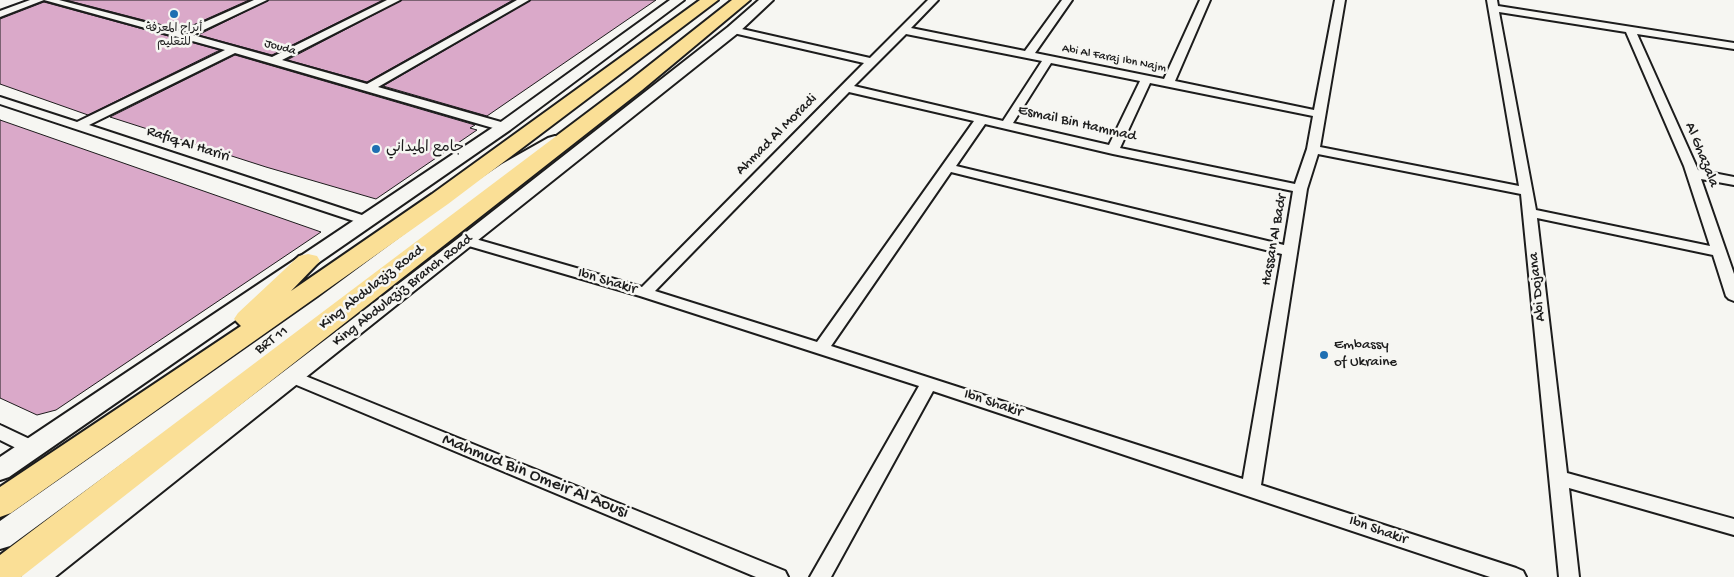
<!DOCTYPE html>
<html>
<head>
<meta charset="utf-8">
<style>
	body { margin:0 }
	canvas { display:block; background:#f6f6f2 }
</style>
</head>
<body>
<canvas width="1734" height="577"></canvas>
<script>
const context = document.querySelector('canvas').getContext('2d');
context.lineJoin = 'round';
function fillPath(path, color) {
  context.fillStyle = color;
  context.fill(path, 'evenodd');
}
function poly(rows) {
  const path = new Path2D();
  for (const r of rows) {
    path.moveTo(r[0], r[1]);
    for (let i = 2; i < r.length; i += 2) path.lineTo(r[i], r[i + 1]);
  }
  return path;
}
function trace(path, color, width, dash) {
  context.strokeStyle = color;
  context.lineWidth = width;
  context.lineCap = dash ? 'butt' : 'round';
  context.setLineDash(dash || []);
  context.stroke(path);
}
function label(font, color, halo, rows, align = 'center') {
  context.font = font + ' "Gochi Hand","Playpen Sans Arabic",sans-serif';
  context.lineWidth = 5;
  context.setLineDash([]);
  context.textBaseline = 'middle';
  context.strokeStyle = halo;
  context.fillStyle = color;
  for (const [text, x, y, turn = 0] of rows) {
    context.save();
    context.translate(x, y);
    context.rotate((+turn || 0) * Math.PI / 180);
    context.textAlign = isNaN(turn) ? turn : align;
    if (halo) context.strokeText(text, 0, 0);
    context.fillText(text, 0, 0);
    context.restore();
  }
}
const building = poly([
	[66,0,249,0,182,30,66,0],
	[269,0,383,0,272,55,198,35,269,0],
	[402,0,513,0,367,82,287,60,402,0],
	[531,0,656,0,487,116,383,86,531,0],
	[44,2,220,50,88,115,0,84,0,19,44,2],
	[235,55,475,125,470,128,477,130,376,199,266,167,110,117,235,55],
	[0,120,321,232,56,410,37,415,0,398,0,120]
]);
fillPath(building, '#daa9c9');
trace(building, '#1c1c1c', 1);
const minor = poly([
	[30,0,59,0,182,32,254,0,267,0,193,35,272,57,387,0,400,0,282,60,367,84,517,0,529,0,378,87,508,124,510,127,508,130,500,130,235,53,89,125,371,218,373,221,371,224,366,225,0,104,0,97,77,122,225,50,44,0,0,17,0,11,30,0],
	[928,0,938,0,911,28,1025,51,1062,0,1072,0,1035,53,1164,79,1200,0,1210,0,1175,81,1314,110,1335,0,1345,0,1320,147,1519,186,1487,0,1497,0,1498,6,1734,43,1734,49,1637,34,1698,170,1734,177,1734,185,1701,179,1734,274,1734,301,1729,299,1726,296,1713,255,1537,218,1567,473,1734,519,1734,535,1569,488,1579,577,1559,577,1521,194,1318,154,1307,189,1261,485,1516,568,1523,571,1526,577,1490,577,933,391,831,577,810,577,919,386,640,296,462,244,460,241,462,238,467,237,472,238,642,287,864,63,729,32,729,28,733,27,870,58,928,0],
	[1499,12,1626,32,1684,166,1710,246,1536,210,1499,12],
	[906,34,1042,61,1003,121,854,86,906,34],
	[1051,63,1140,81,1109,145,1013,123,1051,63],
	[1150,83,1313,116,1307,149,1295,184,1120,148,1150,83],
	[849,92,974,121,817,342,655,291,849,92],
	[985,124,1113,154,1293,191,1284,245,956,166,985,124],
	[951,172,1282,254,1243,479,831,346,951,172],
	[293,371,785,571,788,577,756,577,287,381,285,377,287,373,293,371],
	[0,425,38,443,41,448,38,453,32,455,26,453,0,440,0,425]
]);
const tertiary = poly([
	[670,0,684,0,510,130,9,477,0,480,0,457,498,124,670,0],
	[759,0,773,0,738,33,55,577,21,577,25,569,460,237,728,27,759,0]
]);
const secondary = poly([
	[555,136,562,138,564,142,562,146,516,172,482,195,334,308,10,546,0,549,0,521,318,298,468,187,502,164,548,138,555,136]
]);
const primary = poly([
	[700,0,718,0,448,204,11,513,0,517,0,487,241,326,234,319,238,313,299,256,308,254,317,256,320,261,291,291,432,194,700,0],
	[732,0,750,0,642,90,21,577,0,577,0,555,628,82,732,0]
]);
trace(minor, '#1c1c1c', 4);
trace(tertiary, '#1c1c1c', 4);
trace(secondary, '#1c1c1c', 4);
trace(primary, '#1c1c1c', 4);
fillPath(minor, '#f6f6f2');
fillPath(tertiary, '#f6f6f2');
fillPath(secondary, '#f6f6f2');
fillPath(primary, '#fadf96');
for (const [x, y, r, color] of [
	[174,14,5,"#1f6fb2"],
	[376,149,5,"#1f6fb2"],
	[1324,355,5,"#1f6fb2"]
]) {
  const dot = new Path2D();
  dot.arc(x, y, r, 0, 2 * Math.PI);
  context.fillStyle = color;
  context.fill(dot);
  trace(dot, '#f6f6f2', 2);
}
label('12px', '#1c1c1c', '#f6f6f2', [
	["أبراج المعرفة",174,29],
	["للتعليم",174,43]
]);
label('12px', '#1c1c1c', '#f6f6f2', [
	["Jouda",280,48,15],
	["Abi Al Faraj Ibn Najm",1114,59,11]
]);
label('15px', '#1c1c1c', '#f6f6f2', [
	["Esmail Bin Hammad",1077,124,13],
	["Ahmad Al Moradi",777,135,-45],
	["Rafiq Al Hariri",188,145,18],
	["Al Ghazala",1701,155,68],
	["Hassan Al Badr",1275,240,-80],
	["Ibn Shakir",607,282,16],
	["Abi Dojana",1538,287,-96],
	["King Abdulaziz Road",372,288,-38],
	["King Abdulaziz Branch Road",403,291,-38],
	["BRT 11",272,341,-36],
	["Ibn Shakir",993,404,18],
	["Ibn Shakir",1378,531,19]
]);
label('15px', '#1c1c1c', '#f6f6f2', [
	["جامع الميداني",386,149],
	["Embassy",1334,346],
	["of Ukraine",1334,363]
], 'left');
label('18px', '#1c1c1c', '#f6f6f2', [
	["Mahmud Bin Omeir Al Aousi",535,477,22]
]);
</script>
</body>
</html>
